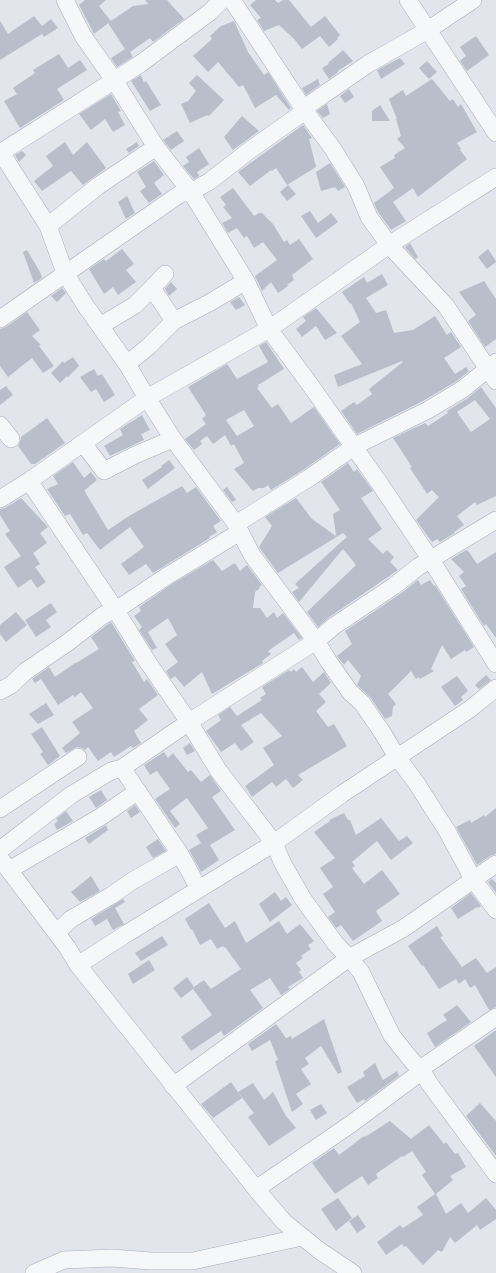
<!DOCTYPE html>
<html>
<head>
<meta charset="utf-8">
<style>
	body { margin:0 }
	canvas { display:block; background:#e2e5ec }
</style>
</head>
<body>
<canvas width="496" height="1273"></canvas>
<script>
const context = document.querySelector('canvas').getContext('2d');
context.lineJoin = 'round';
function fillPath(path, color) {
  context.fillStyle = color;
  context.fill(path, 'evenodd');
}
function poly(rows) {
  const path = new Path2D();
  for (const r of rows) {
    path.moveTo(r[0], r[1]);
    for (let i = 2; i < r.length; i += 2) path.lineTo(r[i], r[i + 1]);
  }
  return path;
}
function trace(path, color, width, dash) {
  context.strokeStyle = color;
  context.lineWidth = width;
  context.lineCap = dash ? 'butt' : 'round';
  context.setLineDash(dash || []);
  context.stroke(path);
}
fillPath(poly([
	[85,0,106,0,99,6,111,21,94,34,79,5],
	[145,0,167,0,184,19,153,42,150,38,130,52,133,57,117,67,111,58,125,49,108,23,133,6,148,4],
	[256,0,275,0,278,3,283,0,289,0,311,27,325,16,340,35,337,38,338,39,329,47,320,36,302,49,295,40,279,25,264,31,257,20,261,18,250,5],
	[34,16,42,26,51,19,58,28,44,37,42,34,0,60,0,21,8,34],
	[234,21,248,52,264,75,268,72,291,108,287,111,289,110,276,95,255,108,243,85,239,87,218,62,208,72,193,56,212,39,210,36,221,26],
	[476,36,489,55,467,71,460,61,466,56,460,47],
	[343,50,353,61,338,71,338,72,329,79,322,68,329,64,328,63],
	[59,54,68,68,80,60,87,70,57,89,64,100,20,128,4,101,17,94,13,88,35,73,33,70],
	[400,58,405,64,381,79,377,70],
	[427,61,437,72,429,79,419,68],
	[141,75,144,83,146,81,161,105,150,111,131,81],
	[197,75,224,100,209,116,207,115,190,123,181,104,188,101,196,91,189,83],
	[318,79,320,85,306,95,302,88],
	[432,79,450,101,453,99,458,107,461,104,477,132,457,143,461,149,460,150,467,159,418,197,413,188,393,202,406,221,391,230,378,212,374,203,394,188,380,167,395,158,394,155,405,148,397,139,401,136,396,119,397,119,389,99,403,90,406,96],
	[349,89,354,97,345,103,340,96],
	[111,94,121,111,118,112,125,125,113,132,105,119,91,130,79,114],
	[327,104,330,114,323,118,317,111],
	[380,105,390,121,372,121,372,111],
	[242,116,259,131,233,150,224,137],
	[303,125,312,138,309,139,316,167,287,185,276,168,272,171,271,170,250,186,238,172],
	[177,131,184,141,171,150,163,140],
	[65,142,73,155,87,142,106,168,83,185,71,171,42,191,34,181,53,166,46,156],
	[137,142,139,146,129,153,126,149],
	[199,148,209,164,197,172,199,176,194,179,183,166,189,162,186,157],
	[22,151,26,155,19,162,15,155],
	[154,161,164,175,154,183,162,194,149,203,140,191,146,187,137,172],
	[330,163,345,187,338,191,335,187,321,191,316,172],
	[288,185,296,194,287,201,280,192],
	[233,188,254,216,259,213,262,213,273,224,284,242,287,240,290,245,299,239,313,259,292,275,294,280,287,285,288,286,278,293,271,282,262,291,255,276,277,260,263,242,254,248,247,236,244,238,237,228,228,233,222,223,232,218,223,207,226,205,220,197],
	[127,196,135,213,126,219,118,202],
	[310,211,318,223,331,213,338,222,316,238,301,216],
	[410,243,418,257,415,259,405,247],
	[122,249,134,264,126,270,136,282,118,295,113,287,104,294,89,269,104,259,106,261],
	[488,249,496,261,496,262,487,269,478,257],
	[27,250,40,272,42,278,34,283,23,252],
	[382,274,388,285,366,298,376,313,386,310,394,333,413,330,435,316,447,335,451,332,461,347,444,358,455,374,466,367,469,371,457,381,423,401,357,434,341,411,354,402,357,405,372,394,369,389,403,362,402,361,338,387,334,375,362,364,341,336,360,322,351,303,350,304,342,292,364,277,367,283],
	[484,281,496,299,496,339,485,347,468,321,476,315,459,292],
	[171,282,177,289,169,296,165,289],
	[62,288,66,293,57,302,51,296],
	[239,297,245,305,236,310,230,302],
	[316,308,337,333,325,340,316,326,302,337,296,329,306,321,303,317],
	[27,312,40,330,32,336,41,345,39,346,54,366,43,373,32,358,8,377,0,366,0,329,6,327],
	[266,342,284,369,258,385,259,387,257,388,272,408,278,404,291,423,314,407,340,444,303,470,271,490,268,485,264,488,258,488,253,491,234,469,244,463,234,444,231,446,225,435,213,444,207,436,200,441,202,444,194,450,185,439,206,424,202,419,206,415,188,387,227,364,237,379,268,362,259,346],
	[244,410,254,426,237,436,226,420],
	[73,357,79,366,67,378,67,376,60,383,51,373,63,361,64,363],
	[94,369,98,376,102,374,115,395,104,402,96,389,91,392,80,377],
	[6,386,13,395,0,405,0,390],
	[481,387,496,408,496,496,477,505,475,502,457,516,464,525,454,532,455,533,440,542,437,539,432,542,416,520,439,497,432,490,427,494,410,468,412,467,393,438,425,423,428,426,448,413,447,411,468,398],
	[475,400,490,419,471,432,457,412],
	[142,415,150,430,141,434,144,440,110,456,104,446,123,435,120,429],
	[47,418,65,443,35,464,31,464,18,446,20,442,21,437],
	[169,460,175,468,148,489,142,480,162,467,161,466],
	[73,462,84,478,91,472,97,480,85,490,85,492,108,530,129,516,182,486,187,493,196,487,221,521,213,526,217,532,209,537,210,538,153,573,146,564,129,575,121,564,144,547,130,527,100,550,87,533,83,535,70,514,65,516,47,489,58,484,53,476],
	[348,463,354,472,357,469,373,491,361,498,382,529,368,539,383,554,387,550,394,557,390,562,398,570,328,618,318,627,307,612,356,565,339,544,347,537,343,533,278,573,259,547,272,526,265,517,296,498,312,519,336,536,333,514,340,510,321,482],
	[227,487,236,500,232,502,223,490],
	[21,498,48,527,40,533,47,543,33,553,40,564,35,567,46,582,37,588,31,579,18,588,4,567,21,556,5,534,10,531,0,515,0,509,5,508],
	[339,544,343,549,299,602,292,592,299,588,295,584],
	[466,550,469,552,477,564,496,552,496,638,486,624,484,626,461,589,466,586,459,576,464,572,451,559],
	[213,560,222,571,235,563,240,571,247,565,262,585,259,587,260,588,255,592,253,608,260,608,267,618,274,612,277,618,283,613,302,638,299,640,294,633,268,651,271,654,262,661,263,663,212,694,202,672,184,687,175,676,171,679,166,671,178,662,165,644,177,635,168,618,148,632,157,648,152,650,139,630,142,627,134,616,141,611,139,607,172,584],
	[418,580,421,585,430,580,434,586,435,585,474,647,466,652,465,650,451,659,442,645,431,669,434,671,420,679,419,677,416,679,411,671,388,694,396,704,393,707,392,716,385,719,370,697,357,685,361,676,348,660,344,665,337,656,352,644,345,631,400,594],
	[51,603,57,612,46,620,51,627,36,637,25,620],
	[16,612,27,625,6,642,0,634,0,625],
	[111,622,135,661,132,662,144,682,147,679,158,695,139,709,148,720,134,731,141,743,133,748,131,746,114,757,111,752,98,761,88,747,85,750,82,748,77,747,66,753,62,748,80,733,72,722,93,708,81,692,75,697,73,695,58,705,41,679,35,683,32,679,49,667,55,677,75,663,76,663,99,649,91,637],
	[302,667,313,682,324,672,331,683,319,694,326,702,316,711,328,727,334,724,347,746,298,775,303,780,293,788,286,779,276,787,272,782,252,797,245,786,274,765,263,748,282,736,261,713,241,725,254,742,241,751,235,743,221,752,206,731,221,720,218,715,230,707,237,716,262,700,260,698,266,694,262,687,289,670,291,672,294,669,296,672],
	[486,675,491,680,479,689,475,685],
	[457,676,468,691,461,697,463,700,455,706,441,687],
	[46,703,54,715,38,724,29,714],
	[42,727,60,756,48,765,40,754,43,752,31,734],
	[190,743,195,751,187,755,183,748],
	[164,752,168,758,173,753,188,772,191,770,201,782,210,775,221,791,212,797,235,830,210,845,219,860,201,872,189,850,201,843,196,835,208,828,187,798,170,811,180,824,175,828,155,799,170,789,157,771,150,775,144,765],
	[101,790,107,800,96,808,89,797],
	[135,805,140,812,131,818,127,811],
	[496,808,496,854,490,856,477,865,456,827,470,820,471,823,484,815,485,817],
	[66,811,73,821,57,830,54,824,58,821,56,819],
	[344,813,348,820,350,820,356,835,381,818,399,841,407,836,413,843,391,860,377,841,352,862,355,866,352,868,364,884,382,870,400,894,376,911,382,921,353,941,341,925,336,928,328,917,335,912,323,894,333,887,320,868,335,858,314,832,330,821,329,820],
	[106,825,108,830,89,844,85,838],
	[158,839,166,851,153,858,146,847],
	[91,876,100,891,80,902,71,892],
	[492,879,496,883,496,893,488,882],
	[275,892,281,901,286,897,292,905,270,922,259,904],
	[471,893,481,906,478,908,477,907,458,919,451,908],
	[123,899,125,902,115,908,124,924,113,930,107,919,95,926,91,919],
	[209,903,225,928,235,921,246,943,279,921,287,934,300,924,314,941,308,945,311,949,301,956,303,958,296,963,301,970,299,972,303,978,288,987,290,989,281,995,270,978,250,990,263,1008,224,1036,221,1031,191,1051,181,1037,212,1015,193,989,181,998,173,988,187,977,194,987,204,980,211,989,241,969,225,947,224,948,223,946,217,949,211,939,200,945,192,929,191,930,185,919],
	[437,926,443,936,440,937,462,967,476,958,487,973,496,967,496,1007,489,1010,475,985,470,988,465,979,459,984,456,979,439,989,423,965,422,966,408,946],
	[162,936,168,945,141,961,135,953],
	[149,960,155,970,133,984,128,974],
	[457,1005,471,1022,435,1047,427,1033,447,1020,443,1015],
	[324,1019,342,1072,338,1074,321,1046,305,1058,309,1064,301,1069,311,1084,296,1094,303,1104,292,1112,275,1061,278,1060,270,1040,252,1051,248,1044,276,1024,286,1038,291,1036,292,1039],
	[496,1030,496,1077,474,1046],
	[375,1063,383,1080,397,1071,399,1076,365,1101,364,1099,357,1103,347,1087,365,1076,363,1072],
	[231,1082,242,1098,213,1118,201,1104],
	[253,1083,264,1100,273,1092,286,1116,296,1128,269,1146,248,1117,254,1113,238,1092],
	[480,1103,496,1121,496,1156,466,1116],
	[321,1104,327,1113,316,1120,310,1110],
	[390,1121,411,1139,429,1125,444,1144,446,1142,455,1154,458,1153,466,1167,450,1176,453,1180,436,1194,446,1214,461,1203,468,1213,486,1198,496,1210,496,1219,480,1230,477,1225,455,1243,450,1237,442,1252,438,1250,423,1265,406,1246,404,1247,402,1244,386,1255,377,1242,400,1225,403,1228,423,1215,417,1207,435,1194,422,1175,426,1172,412,1151,403,1157,402,1156,376,1174,378,1178,368,1185,362,1176,335,1194,312,1163,334,1148,339,1155,364,1136,365,1137],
	[338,1198,352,1218,336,1231,321,1209],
	[358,1215,366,1227,357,1233,349,1221]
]), '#b9beca');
const minor = poly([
	[65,0,83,36,114,80,156,147,191,192,246,281,269,329,311,386,380,484,431,560,496,664],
	[232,0,305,111,333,149,356,186,369,217,389,245,446,306,496,381],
	[408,0,496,133],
	[0,151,48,226,65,273,85,305,127,364,147,398,173,439,236,524,252,555,316,641,329,662,350,692,362,703,382,732,397,757,417,784,447,831,473,879,496,910],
	[0,153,140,64,210,12,222,0],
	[48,226,98,186,156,147],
	[0,319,180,194,191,192,210,181,250,150,305,111,310,104,368,64,428,30,473,0],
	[174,321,209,303,246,281],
	[100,326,135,305,152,288,165,274],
	[127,364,148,347,174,321,152,288],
	[0,425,11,439],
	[83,443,104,471,135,455,173,439],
	[29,481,115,609,147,661,189,722,218,770,274,843,283,864,303,899,335,943,349,958,361,972,392,1036,413,1062,422,1071,429,1083,496,1174],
	[0,499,29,481,147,398,269,329,389,245,496,177],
	[236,524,309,478,355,446,428,410,463,389,496,362],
	[0,691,11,685,26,671,67,643,102,616,115,609,122,606,167,576,240,532],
	[122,768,180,854],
	[0,809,78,757],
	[0,850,71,795,111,771,122,768,189,722,316,641,334,626,394,586,418,567,496,520],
	[0,858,67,947,78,965,256,1189,284,1222,320,1251,353,1273],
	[9,870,102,816,138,791],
	[56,933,71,919,112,895,132,881,180,854,199,889],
	[78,965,126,934,274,843,342,794,470,709,496,688],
	[173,1086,349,958,404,928,496,864],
	[256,1189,351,1124,422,1071,426,1065,496,1017],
	[34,1273,64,1260,112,1258,151,1261,193,1261,302,1237]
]);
trace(minor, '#a6acb7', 18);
trace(minor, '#f5f7f9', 17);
</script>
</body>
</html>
